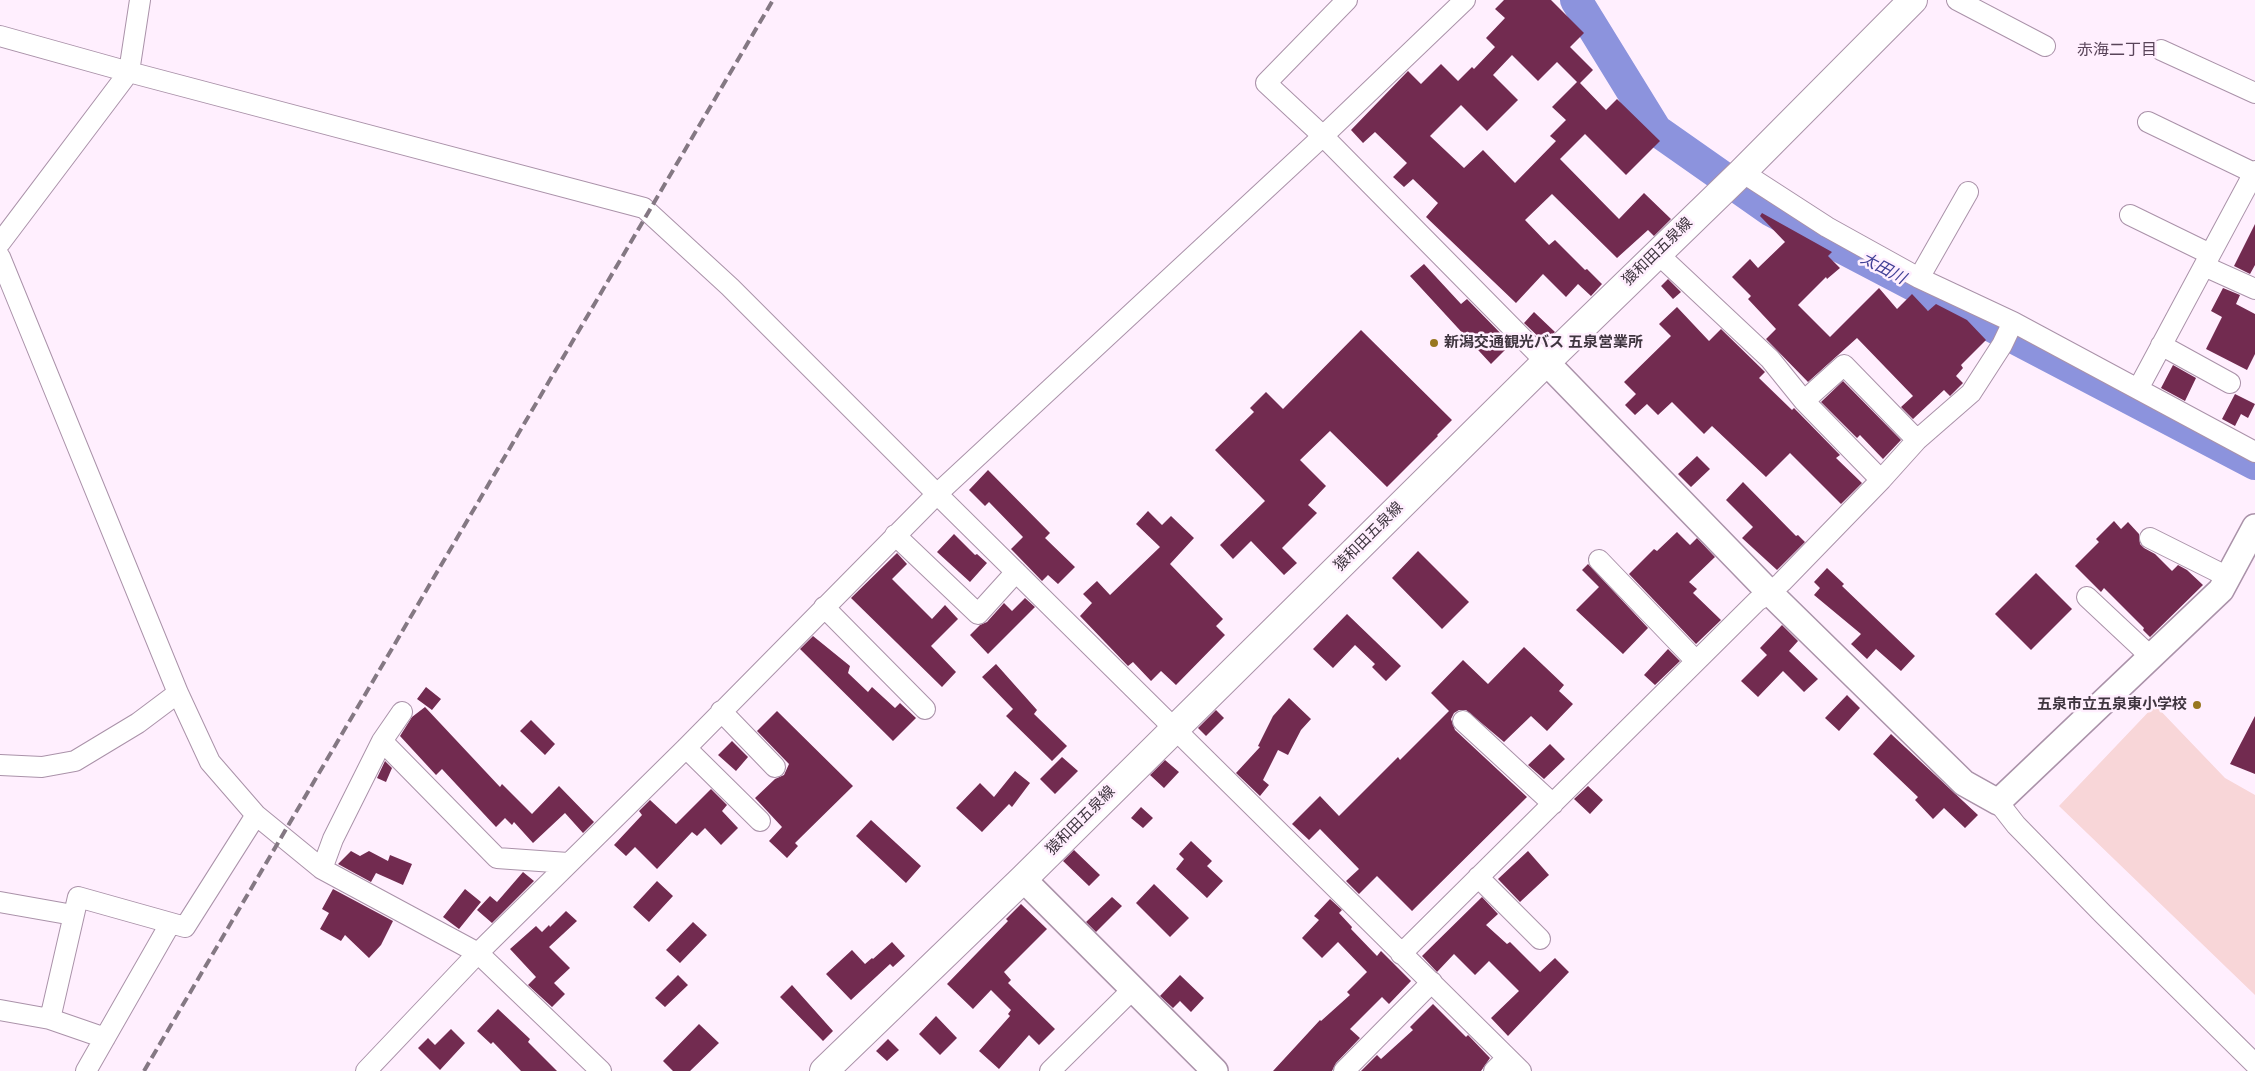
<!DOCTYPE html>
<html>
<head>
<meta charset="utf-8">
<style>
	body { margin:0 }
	canvas { display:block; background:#ffeffe }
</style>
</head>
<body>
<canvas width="2255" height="1071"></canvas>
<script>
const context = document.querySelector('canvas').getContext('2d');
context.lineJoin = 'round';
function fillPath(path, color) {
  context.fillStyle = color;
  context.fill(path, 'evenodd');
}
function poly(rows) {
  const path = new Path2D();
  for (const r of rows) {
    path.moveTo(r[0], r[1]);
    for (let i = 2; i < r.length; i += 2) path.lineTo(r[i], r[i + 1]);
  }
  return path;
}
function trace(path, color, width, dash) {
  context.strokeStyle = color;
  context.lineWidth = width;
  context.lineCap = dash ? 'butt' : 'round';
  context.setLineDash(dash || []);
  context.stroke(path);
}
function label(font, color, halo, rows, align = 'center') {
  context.font = font + ' "Varela Round","Noto Sans JP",sans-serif';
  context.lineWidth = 5;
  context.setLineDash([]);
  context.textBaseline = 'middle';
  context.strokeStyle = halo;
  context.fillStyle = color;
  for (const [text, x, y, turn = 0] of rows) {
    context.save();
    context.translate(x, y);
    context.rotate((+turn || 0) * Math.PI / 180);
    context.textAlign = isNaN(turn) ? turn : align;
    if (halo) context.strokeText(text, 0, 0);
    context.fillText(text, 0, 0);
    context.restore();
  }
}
fillPath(poly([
	[2155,705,2225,778,2255,795,2255,995,2059,806]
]), '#f8d6d8');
trace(poly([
	[1576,0,1656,130,1770,210,2255,464]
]), '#8c93dd', 32);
fillPath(poly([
	[1504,0,1551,0,1584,33,1570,47,1593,70,1580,83,1606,110,1617,99,1660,141,1626,175,1585,134,1560,159,1619,219,1644,193,1671,219,1654,236,1648,230,1617,258,1552,194,1525,220,1549,245,1555,240,1585,270,1587,269,1602,284,1591,296,1578,284,1566,297,1543,274,1516,303,1426,217,1438,203,1413,179,1404,187,1393,177,1407,163,1375,132,1363,143,1351,130,1408,71,1421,84,1441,64,1458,81,1472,67,1474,69,1495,47,1486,38,1505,18,1495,9],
	[1512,55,1538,81,1557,62,1577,82,1552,107,1566,120,1550,136,1556,141,1515,183,1483,150,1464,168,1430,136,1461,105,1487,131,1518,100,1493,75],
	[1762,213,1832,252,1828,256,1840,268,1827,279,1826,277,1798,305,1830,337,1879,288,1897,309,1912,294,1928,311,1936,304,1967,320,1986,340,1961,365,1963,368,1956,376,1963,383,1950,396,1944,390,1913,419,1901,407,1913,396,1857,338,1808,382,1766,339,1776,329,1748,299,1751,296,1732,277,1750,259,1758,268,1785,242,1760,216],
	[2255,224,2255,265,2250,274,2234,266],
	[1424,264,1461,304,1467,299,1511,344,1491,364,1410,276],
	[1668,279,1681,292,1673,299,1661,286],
	[2223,288,2240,295,2236,304,2255,314,2255,354,2247,370,2206,349,2222,317,2211,311],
	[1677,307,1709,341,1721,329,1765,372,1759,378,1792,410,1794,408,1840,455,1836,458,1862,483,1841,504,1790,453,1766,477,1712,426,1704,434,1672,402,1658,415,1647,404,1635,415,1625,405,1636,394,1624,382,1671,336,1659,324],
	[1534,312,1555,332,1544,342,1524,323],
	[1361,330,1452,420,1437,435,1438,436,1387,487,1330,431,1300,460,1326,486,1308,505,1317,513,1282,548,1297,563,1284,575,1251,541,1233,559,1220,545,1265,501,1215,450,1254,412,1250,408,1266,392,1283,409],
	[2173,365,2196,378,2185,401,2161,388],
	[1843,381,1901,440,1883,459,1860,435,1857,438,1821,402],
	[2235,394,2255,404,2248,418,2241,414,2235,426,2222,419],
	[1697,456,1710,469,1691,487,1678,474],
	[988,470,1050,533,1045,538,1075,567,1058,584,1048,575,1042,581,1011,549,1023,537,989,502,985,506,969,490],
	[1743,482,1796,536,1798,535,1805,542,1777,570,1742,538,1753,527,1726,500],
	[1148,511,1162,525,1171,516,1194,538,1170,564,1223,619,1216,626,1225,635,1176,685,1161,671,1151,681,1133,662,1128,666,1080,616,1092,603,1083,594,1097,581,1110,595,1160,547,1136,524],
	[2114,521,2121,529,2128,522,2139,534,2140,544,2144,548,2155,554,2172,571,2178,565,2187,570,2203,585,2150,637,2143,630,2144,628,2104,588,2101,592,2075,566,2099,542,2096,539],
	[1677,532,1690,545,1697,538,1715,557,1689,582,1697,589,1693,593,1721,620,1696,644,1629,574,1654,549,1657,551],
	[954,534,975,555,977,554,987,563,970,582,937,552],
	[1418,551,1469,602,1442,629,1392,578],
	[897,553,907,564,892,579,932,619,945,605,958,619,931,646,956,672,942,687,851,598],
	[1588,564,1648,628,1623,654,1576,610,1599,587,1582,570],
	[1827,568,1844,584,1842,586,1915,656,1901,671,1876,649,1867,659,1851,644,1861,634,1814,595,1820,588,1814,582],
	[2036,573,2072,609,2031,650,1995,614],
	[1025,598,1035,607,988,654,970,635,980,625,987,622,1004,603,1012,611],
	[1347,614,1401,666,1386,681,1372,667,1375,664,1355,645,1333,668,1313,649],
	[1782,625,1798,641,1789,651,1818,679,1804,692,1783,671,1758,697,1741,681,1767,655,1760,648],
	[813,636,850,666,848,673,868,692,872,687,895,708,900,703,916,718,893,741,800,649],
	[1524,647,1564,685,1559,691,1573,704,1547,731,1531,716,1504,742,1466,710,1459,710,1454,713,1451,719,1455,730,1527,797,1412,911,1377,876,1359,894,1346,881,1359,869,1320,829,1309,840,1292,824,1320,796,1339,816,1398,757,1400,760,1449,711,1431,693,1463,660,1488,684],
	[1668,649,1680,661,1655,685,1644,675],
	[996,664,1037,710,1034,714,1067,746,1052,761,1006,716,1013,709,982,677],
	[426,687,441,699,432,710,417,699],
	[1847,695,1860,708,1839,731,1825,718],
	[1289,698,1311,719,1301,730,1288,755,1278,750,1263,780,1269,785,1260,796,1236,773,1260,747,1258,746,1273,716],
	[425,707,500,787,502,784,532,814,559,786,594,822,583,833,565,813,533,843,514,822,512,825,505,818,496,827,442,769,436,775,400,736,412,717],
	[1216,710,1224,718,1206,736,1198,728],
	[777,711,853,786,795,843,798,846,787,858,769,841,782,827,755,798,775,779,784,775,789,764,757,731],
	[2255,716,2255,774,2230,764],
	[531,720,555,744,545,755,520,731],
	[1891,734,1978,815,1965,828,1944,808,1933,819,1915,800,1918,797,1873,754],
	[732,741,748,757,736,771,718,755],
	[1550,744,1565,759,1544,779,1528,765],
	[1062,757,1078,771,1055,794,1040,779],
	[1165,760,1179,772,1164,788,1150,775],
	[385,761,392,768,386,782,377,778],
	[1015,771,1030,783,1012,807,1009,804,982,832,956,808,980,783,994,797],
	[1588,786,1603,800,1590,814,1574,799],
	[711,789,727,805,722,811,738,828,721,845,705,828,697,836,692,832,657,869,635,847,626,856,614,845,642,815,639,811,650,800,676,824],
	[1141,807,1153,818,1143,828,1131,818],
	[871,820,921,866,906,883,856,836],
	[1191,841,1212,861,1207,866,1223,881,1207,898,1176,869,1184,859,1179,854],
	[1074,850,1100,875,1089,886,1063,861],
	[351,851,360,856,369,851,388,861,390,855,412,864,403,885,376,873,371,882,338,864],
	[1528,851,1549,875,1520,902,1498,879],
	[523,872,534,881,492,923,477,910,490,896,497,902],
	[657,881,673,896,649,922,633,907],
	[1154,884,1189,918,1170,937,1136,903],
	[333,889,393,921,381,945,369,958,345,935,341,941,320,929,329,913,322,909],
	[465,889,481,902,459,929,443,917],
	[1112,897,1122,906,1096,932,1086,922],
	[1482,897,1498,914,1486,925,1507,944,1510,942,1540,972,1555,958,1569,972,1508,1036,1491,1018,1519,991,1489,961,1475,975,1454,954,1437,972,1422,956],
	[1330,899,1342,910,1339,913,1352,927,1351,929,1377,956,1381,951,1411,981,1389,1004,1382,997,1350,1029,1360,1038,1336,1063,1332,1071,1273,1071,1320,1020,1321,1021,1350,995,1347,992,1367,972,1338,942,1322,958,1302,938,1319,920,1314,916],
	[1021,904,1047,929,1004,972,1011,980,1008,983,1055,1029,1039,1045,1029,1035,999,1069,979,1051,1010,1016,1008,1014,1011,1010,991,990,973,1009,947,984,1008,921,1006,919],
	[566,911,577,921,549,947,570,968,554,983,565,994,552,1007,528,985,536,977,510,949,536,926,542,932,549,925,550,927],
	[693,922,707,935,680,963,666,950],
	[892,942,905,956,893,967,890,964,851,1000,826,974,852,950,865,964,872,958,873,959],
	[678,975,688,985,665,1007,655,998],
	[1180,975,1204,998,1191,1012,1180,1001,1173,1008,1160,996],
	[792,985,833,1031,823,1041,780,997],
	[1433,1004,1466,1037,1468,1035,1490,1058,1481,1071,1361,1071,1377,1055,1381,1059,1413,1030,1410,1027],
	[498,1009,530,1039,528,1042,557,1071,521,1071,493,1042,491,1044,477,1031],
	[936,1016,957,1038,940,1055,919,1034],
	[699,1024,719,1043,690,1071,673,1071,663,1061],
	[451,1029,465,1043,440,1070,418,1048,428,1038,435,1045],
	[888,1039,899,1050,887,1061,876,1051]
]), '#722b50');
const minor = poly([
	[1347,0,1266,83,1323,136,1546,362],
	[1957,0,2045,46],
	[0,36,129,72,644,208,730,287,937,494,1521,1071],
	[2161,50,2255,93],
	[2148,122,2254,173],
	[1742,172,1827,227,1919,278,2013,322,2255,452],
	[2130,215,2210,254],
	[0,243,129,72,140,0],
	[1657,253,1770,359,1804,401,1881,480],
	[0,257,178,693,210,762,256,815,322,869,478,953,601,1071],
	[2204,266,2255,289],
	[1919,278,1968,192],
	[2161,345,2230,383],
	[2138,389,2255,171],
	[1804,401,1844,365,1917,440],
	[895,535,978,614,1016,572],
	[2150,538,2228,577],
	[1599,560,1696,661],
	[2087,597,2150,656],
	[824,607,925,709],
	[721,711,775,767],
	[1463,721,1553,804],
	[382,741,497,858,568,863],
	[686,748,760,821],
	[0,765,42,767,75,761,138,723,178,693],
	[1998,802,2016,825,2103,914,2255,1064],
	[322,869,333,839,382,741,402,712],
	[1478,877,1540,939],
	[0,902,73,915],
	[1401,954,1757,601,1770,593,1782,582,1881,480,1917,440,1971,393,2002,345,2013,322],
	[0,1010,50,1019,105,1038],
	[50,1019,78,897,185,927,256,815],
	[86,1071,170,924],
	[366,1071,478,953,686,748,937,494,1323,136,1465,0],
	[1050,1071,1133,989],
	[1344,1071,1432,982],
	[1494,1071,1507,1058]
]);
const tertiary = poly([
	[1546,362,1770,593,1964,783,1998,802,2221,590,2255,527],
	[1023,879,1215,1071]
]);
const secondary = poly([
	[824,1071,1023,879,1546,362,1742,172,1913,0]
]);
trace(minor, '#aa92a9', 22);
trace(tertiary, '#aa92a9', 28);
trace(secondary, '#aa92a9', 30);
trace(minor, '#fff', 20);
trace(tertiary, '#fff', 25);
trace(secondary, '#fff', 28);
trace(poly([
	[144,1071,773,0]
]), '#847883', 4, [10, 5]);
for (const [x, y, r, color] of [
	[1434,343,5,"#987720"],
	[2197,705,5,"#987720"]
]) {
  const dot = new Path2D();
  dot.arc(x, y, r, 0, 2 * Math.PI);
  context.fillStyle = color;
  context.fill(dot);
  trace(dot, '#ffeffe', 2);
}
label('15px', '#3f353f', '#ffeffe', [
	["猿和田五泉線",1658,252,-44],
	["猿和田五泉線",1369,537,-45],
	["猿和田五泉線",1081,821,-45]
]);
label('bold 15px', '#3f353f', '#ffeffe', [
	["新潟交通観光バス 五泉営業所",1444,343],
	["五泉市立五泉東小学校",2187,705,"right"]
], 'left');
label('16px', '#594459', '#ffeffe', [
	["赤海二丁目",2117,51]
]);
label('italic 16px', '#403f96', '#ffeffe', [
	["太田川",1883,269,28]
]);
</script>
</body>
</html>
